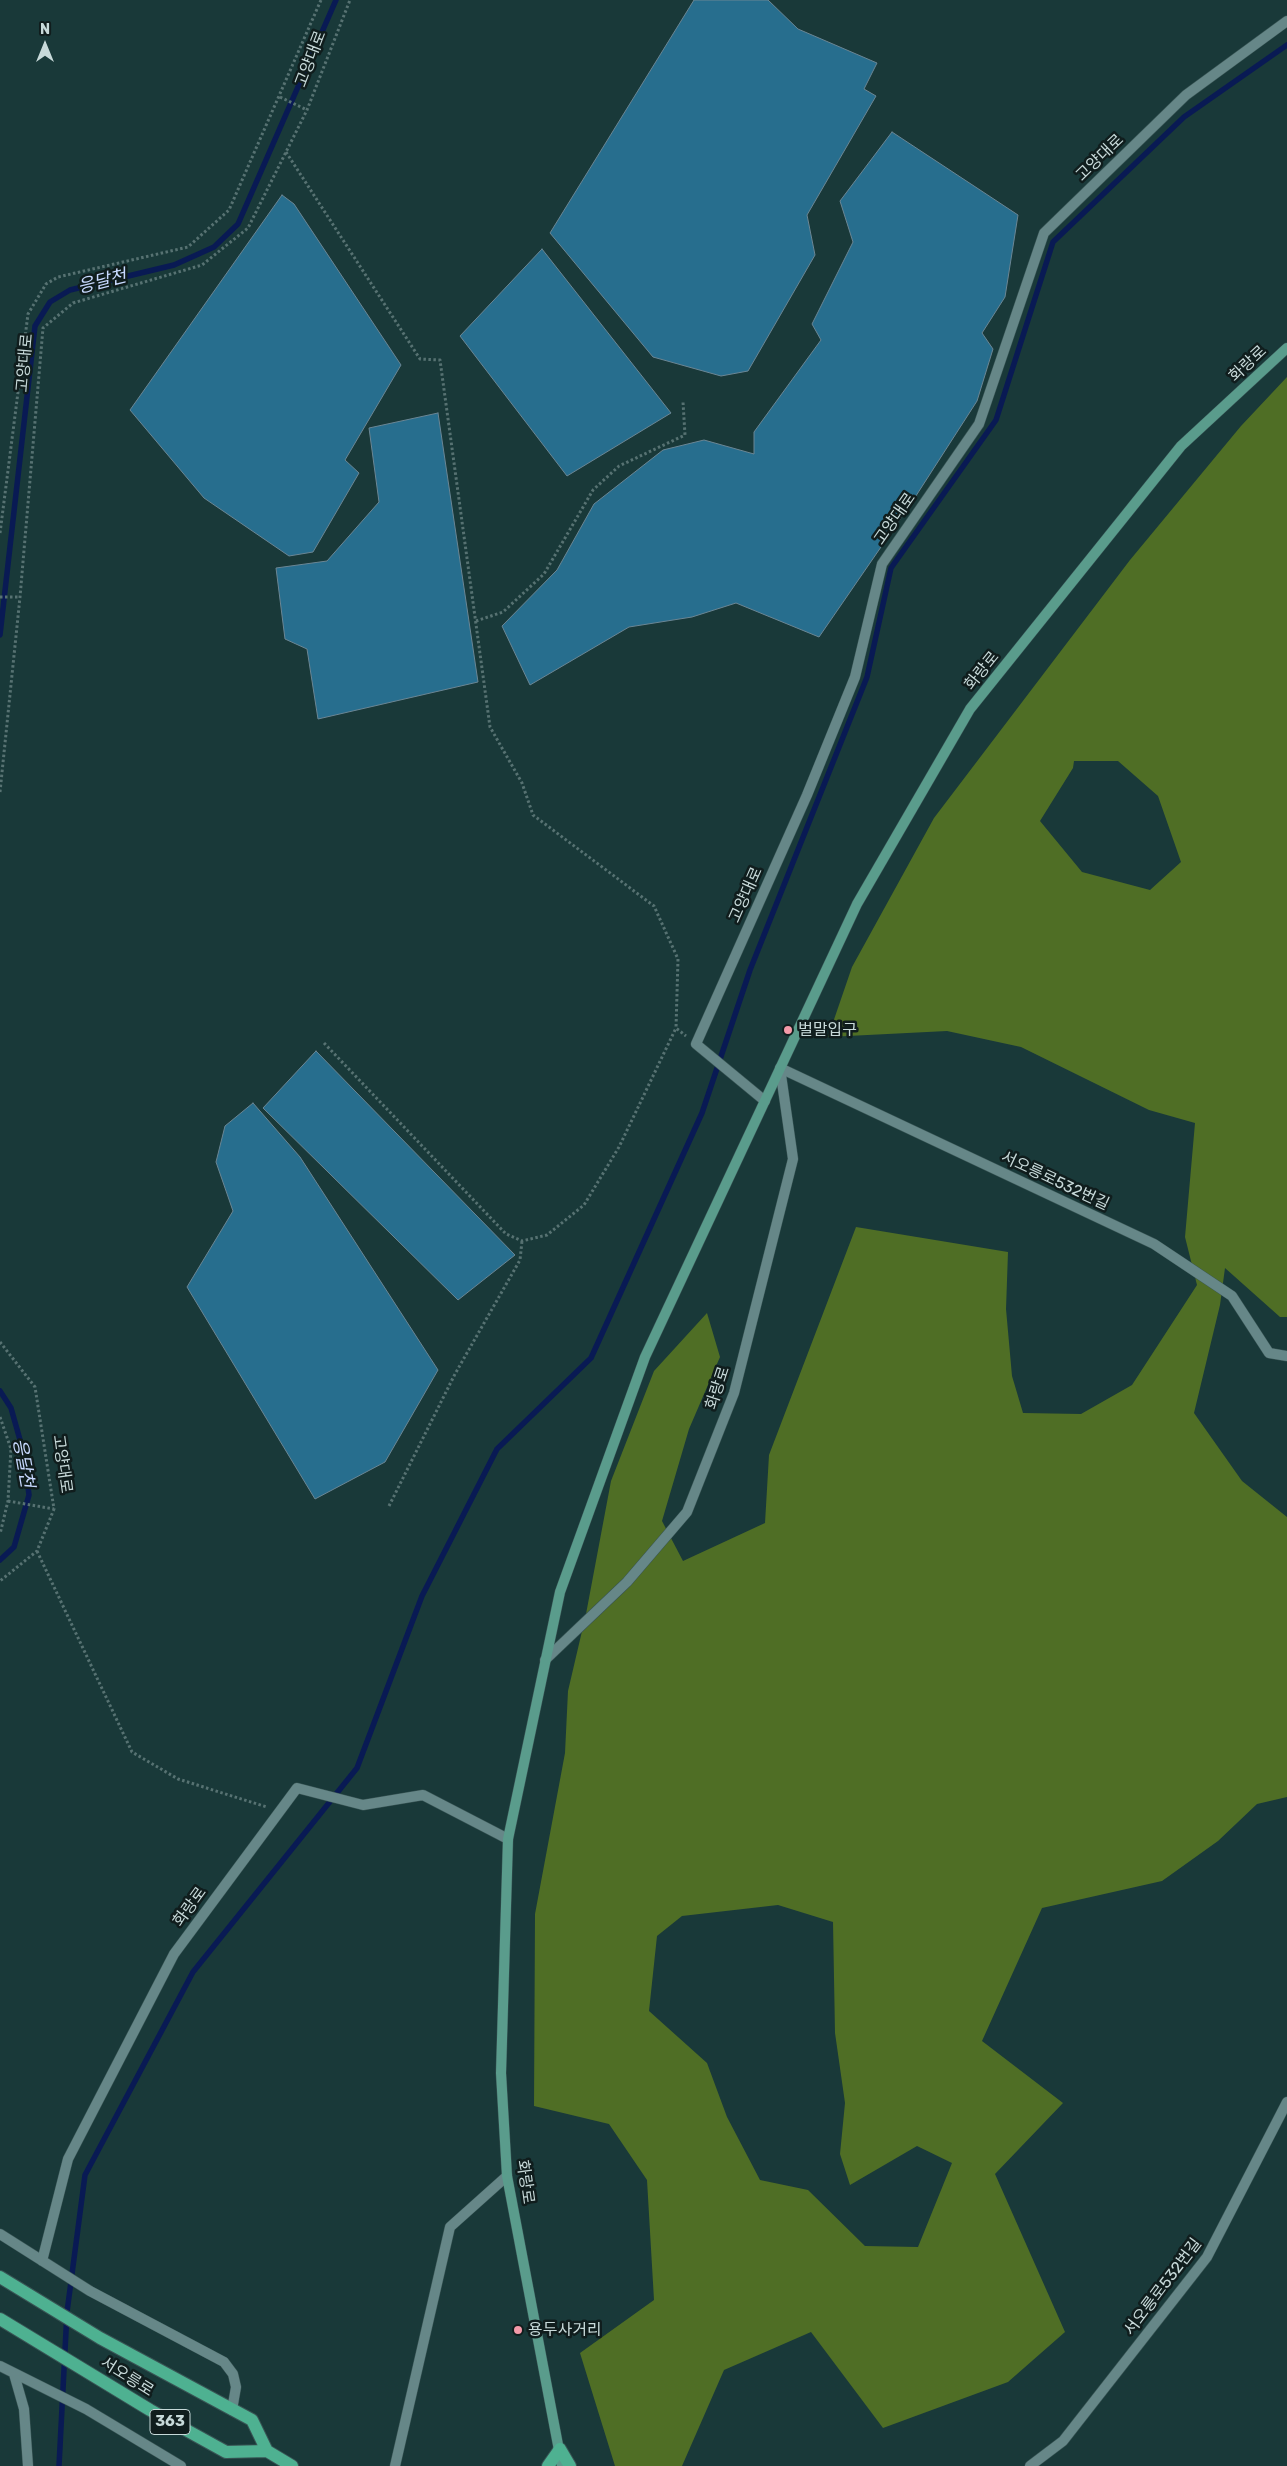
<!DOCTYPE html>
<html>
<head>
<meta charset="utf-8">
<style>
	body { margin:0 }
	#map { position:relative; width:1287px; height:2466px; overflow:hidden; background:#193939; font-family:Rubik,sans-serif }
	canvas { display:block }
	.north { position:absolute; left:20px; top:20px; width:50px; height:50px; -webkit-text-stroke:4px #101d1d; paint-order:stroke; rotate:0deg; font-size:14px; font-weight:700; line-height:20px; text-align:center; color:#c7d9d9 }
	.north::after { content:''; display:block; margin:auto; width:18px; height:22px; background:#c7d9d9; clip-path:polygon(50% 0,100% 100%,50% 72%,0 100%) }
</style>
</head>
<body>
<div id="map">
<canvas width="1287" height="2466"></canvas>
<div class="north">N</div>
</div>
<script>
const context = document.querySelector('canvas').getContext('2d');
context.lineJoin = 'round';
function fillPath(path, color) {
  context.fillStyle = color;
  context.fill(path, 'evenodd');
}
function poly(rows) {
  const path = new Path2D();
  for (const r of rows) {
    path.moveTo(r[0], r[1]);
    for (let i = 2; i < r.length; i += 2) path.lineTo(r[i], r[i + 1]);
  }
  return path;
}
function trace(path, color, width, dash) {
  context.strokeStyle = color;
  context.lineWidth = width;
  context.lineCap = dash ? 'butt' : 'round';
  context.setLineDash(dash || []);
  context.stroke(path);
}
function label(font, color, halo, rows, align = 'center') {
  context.font = font + ' Rubik,"Noto Sans KR",sans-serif';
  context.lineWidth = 5;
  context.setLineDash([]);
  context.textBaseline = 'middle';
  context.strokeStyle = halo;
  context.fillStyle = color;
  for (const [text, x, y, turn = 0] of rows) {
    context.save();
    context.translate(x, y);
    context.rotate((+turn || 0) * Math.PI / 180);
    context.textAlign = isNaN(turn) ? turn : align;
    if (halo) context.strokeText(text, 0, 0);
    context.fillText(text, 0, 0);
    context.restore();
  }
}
fillPath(poly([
	[1287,377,1287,1317,1280,1317,1225,1268,1220,1305,1194,1413,1242,1481,1287,1517,1287,1797,1257,1804,1218,1841,1162,1881,1042,1908,982,2041,1063,2103,995,2174,1065,2332,1008,2382,883,2428,811,2332,724,2370,682,2466,615,2466,580,2353,654,2300,647,2180,609,2124,534,2106,535,1914,565,1753,568,1691,586,1614,611,1481,654,1371,707,1313,720,1357,689,1429,662,1521,683,1561,765,1523,769,1455,856,1227,1008,1252,1006,1309,1012,1376,1023,1413,1081,1414,1132,1385,1197,1285,1185,1237,1195,1123,1149,1110,1021,1047,947,1031,828,1037,852,967,934,818,1130,560,1241,426],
	[1074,761,1118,761,1158,796,1181,862,1150,890,1082,872,1040,821,1073,768],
	[778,1905,833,1922,835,2033,845,2103,840,2154,850,2185,917,2146,952,2163,918,2247,865,2246,808,2190,760,2180,727,2117,707,2063,649,2011,657,1936,682,1916]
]), '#4f6e25');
trace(poly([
	[0,635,35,326,50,302,70,290,174,265,214,247,238,224,336,0],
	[0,1391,11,1408,24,1454,29,1495,14,1547,0,1560],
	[59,2466,67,2312,85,2175,193,1972,357,1768,422,1596,497,1449,591,1358,702,1113,750,970,867,677,891,568,996,420,1053,242,1184,117,1287,45]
]), '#091a54', 5.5);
const building = poly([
	[694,0,768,0,798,29,877,63,864,89,876,96,807,215,815,255,748,371,721,376,653,357,550,233,694,0],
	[892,132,1018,215,1005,297,982,333,993,349,977,401,912,502,819,637,736,603,692,617,629,627,530,685,502,626,557,570,594,504,663,450,704,440,754,454,754,432,821,340,812,324,853,242,840,201,892,132],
	[282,195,294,204,401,365,345,460,359,473,313,552,289,556,204,498,130,410,282,195],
	[542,249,671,413,567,476,460,336,542,249],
	[438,413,478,682,318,719,307,649,285,639,276,568,327,561,379,502,369,428,438,413],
	[316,1051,515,1255,458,1300,263,1108,316,1051],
	[253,1103,300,1157,438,1370,385,1462,315,1499,187,1287,233,1211,216,1162,225,1126,253,1103]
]);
fillPath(building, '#276e8e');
trace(building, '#6b8694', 1);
const minor = poly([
	[780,1068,1154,1244,1232,1296,1269,1353,1287,1356],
	[765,1101,696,1044,807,795,855,677,882,564,979,424,1044,233,1186,95,1287,21],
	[545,1660,627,1582,687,1512,734,1393,793,1159,780,1068],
	[0,2234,90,2291,224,2362,233,2374,236,2387,232,2410],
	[42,2261,68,2159,174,1954,297,1788,363,1805,423,1795,508,1839],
	[0,2366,86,2409,181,2466],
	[14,2374,24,2409,28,2466],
	[395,2466,450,2227,507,2176],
	[1030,2466,1063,2441,1207,2257,1287,2102]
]);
const secondary = poly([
	[562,2466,507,2176,501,2073,508,1839,560,1592,645,1357,857,904,970,709,1181,446,1287,348]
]);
const primary = poly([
	[0,2277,100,2338,252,2420,267,2451],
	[0,2319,150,2410,226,2452,267,2451,292,2466],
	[548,2466,560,2449,570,2466]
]);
trace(minor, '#385454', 11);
trace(secondary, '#385454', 11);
trace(primary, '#385454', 14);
trace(poly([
	[280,97,307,110],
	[286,152,420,359,440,360,490,727,522,783,533,815,654,906,678,959,676,1028,686,1036],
	[0,533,28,314,46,284,58,277,188,247,229,210,321,0],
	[0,597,20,597],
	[476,621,503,612,544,574,593,490,619,466,685,435,683,402],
	[0,792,20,597,43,328,73,303,202,265,248,228,307,110,350,0],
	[324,1043,506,1234,522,1241,547,1235,584,1205,619,1147,676,1028],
	[0,1342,35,1387,54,1509,37,1551,0,1581],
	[0,1417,11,1449,8,1501,0,1534],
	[8,1501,54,1509],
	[389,1506,455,1374,520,1260,522,1241],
	[37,1551,132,1752,178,1779,267,1807]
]), '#577272', 3, [2.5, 2.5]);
trace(minor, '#668788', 10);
trace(secondary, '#5a9c8c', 10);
trace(primary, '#4eb191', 12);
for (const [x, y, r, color] of [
	[788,1030,5,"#f39aa9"],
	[518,2330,5,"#f39aa9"]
]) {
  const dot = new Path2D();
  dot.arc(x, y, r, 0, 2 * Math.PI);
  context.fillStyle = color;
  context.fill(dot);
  trace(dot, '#101d1d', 2);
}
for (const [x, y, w] of [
	[170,2422,40]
]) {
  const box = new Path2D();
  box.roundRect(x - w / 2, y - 12.5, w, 25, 4);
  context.fillStyle = '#101d1d';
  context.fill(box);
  trace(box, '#c7d9d9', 1);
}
label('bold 15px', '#c7d9d9', null, [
	["363",170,2422]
]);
label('16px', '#c7d9d9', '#101d1d', [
	["고양대로",311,59,-69],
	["고양대로",1100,158,-44],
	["고양대로",25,363,-85],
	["화랑로",1248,364,-43],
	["고양대로",895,519,-55],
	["화랑로",982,671,-51],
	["고양대로",746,895,-66],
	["서오릉로532번길",1055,1181,25],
	["화랑로",718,1388,-72],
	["고양대로",62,1464,82],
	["화랑로",190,1907,-54],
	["화랑로",525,2182,82],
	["서오릉로532번길",1163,2287,-53],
	["서오릉로",127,2377,32]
]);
label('16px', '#c7d9d9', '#101d1d', [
	["벌말입구",798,1030],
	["용두사거리",528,2330]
], 'left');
label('italic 18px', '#c8d9fe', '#101d1d', [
	["응달천",102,282,-14],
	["응달천",23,1463,80]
]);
</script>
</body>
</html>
